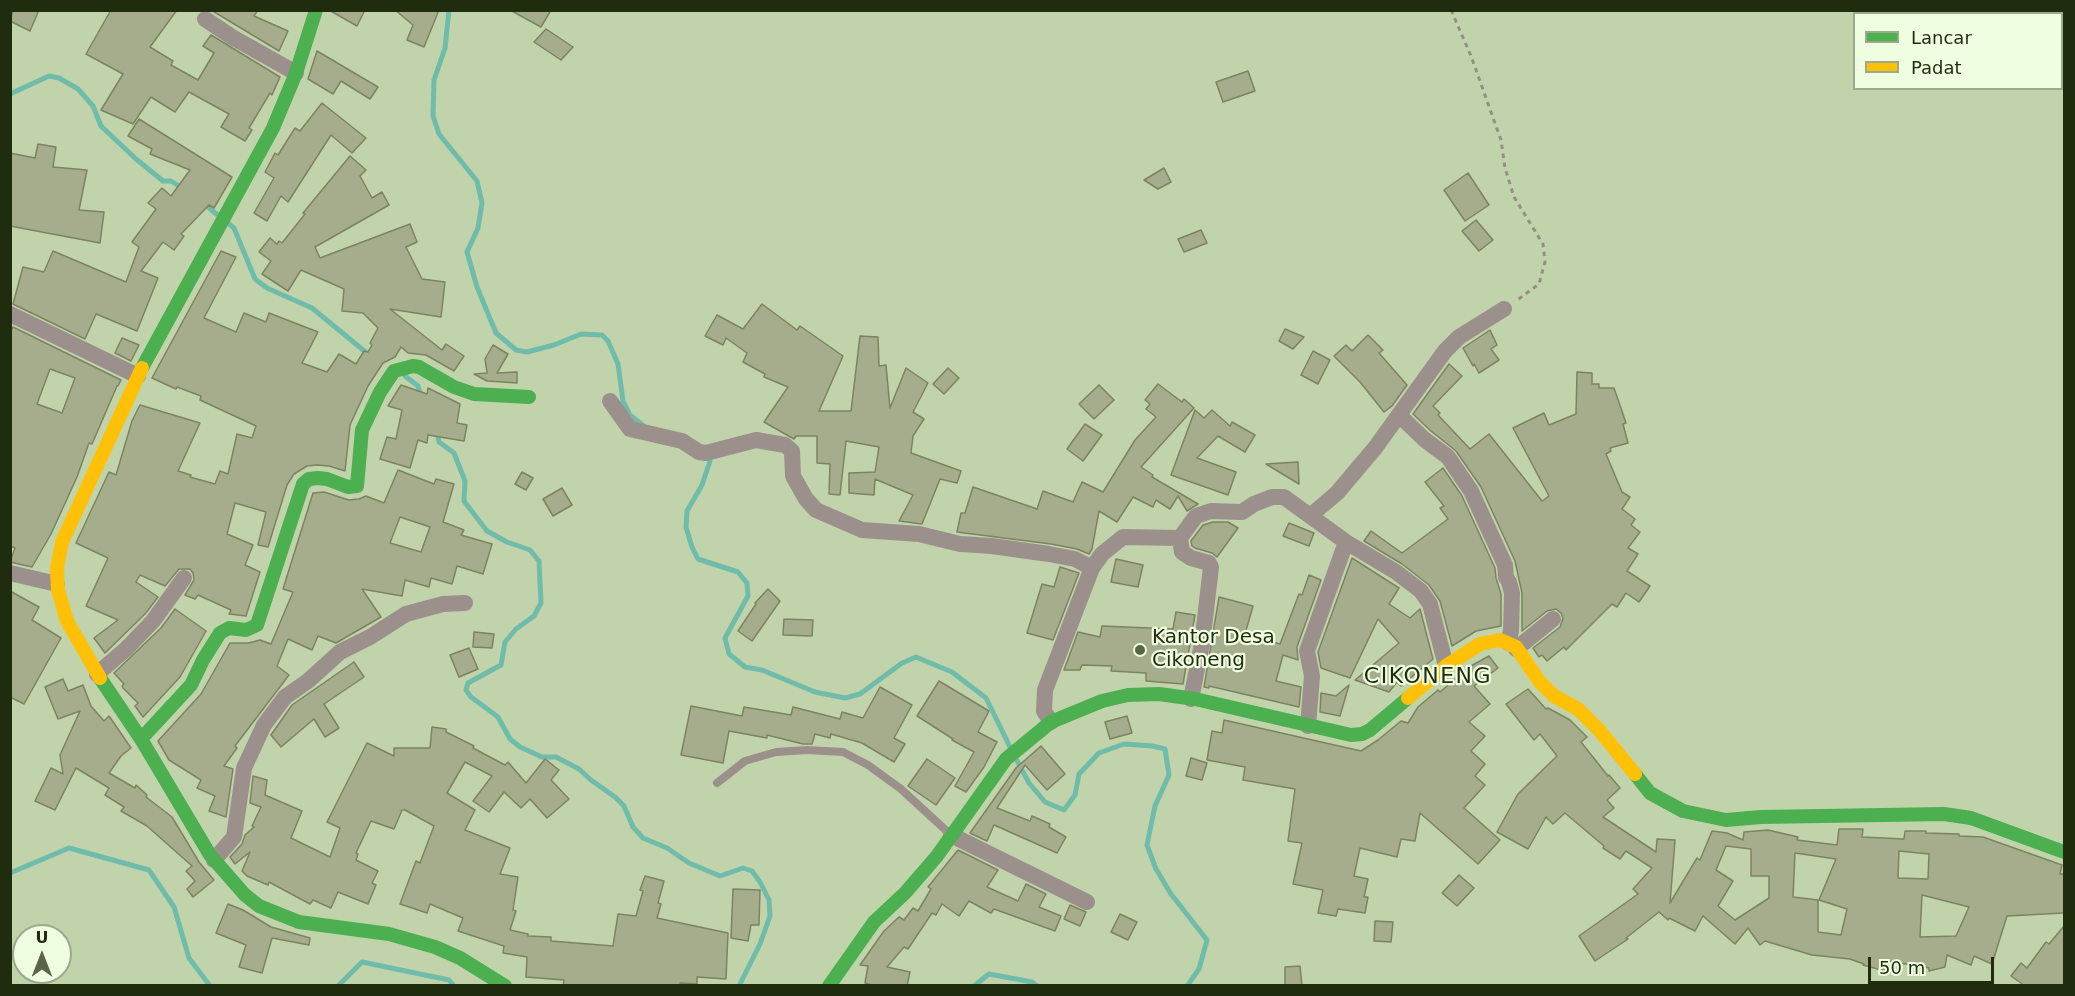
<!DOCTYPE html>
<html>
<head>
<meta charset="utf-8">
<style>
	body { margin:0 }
	#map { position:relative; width:2075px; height:996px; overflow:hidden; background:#c1d3aa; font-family:"DejaVu Sans",sans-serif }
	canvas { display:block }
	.frame { position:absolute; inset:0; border:12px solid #1f2c0e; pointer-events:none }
	.legend { position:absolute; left:1853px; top:12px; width:210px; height:78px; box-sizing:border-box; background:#effee0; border:2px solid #9caa8c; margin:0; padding:8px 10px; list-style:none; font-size:18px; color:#1f2c0e }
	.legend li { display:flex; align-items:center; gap:12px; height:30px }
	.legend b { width:30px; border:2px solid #9caa8c }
	.north { position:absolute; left:12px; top:924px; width:60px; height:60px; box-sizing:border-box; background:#effee0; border:2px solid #9caa8c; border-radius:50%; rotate:0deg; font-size:16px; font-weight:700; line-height:24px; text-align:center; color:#1f2c0e }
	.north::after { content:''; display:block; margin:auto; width:21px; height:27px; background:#586645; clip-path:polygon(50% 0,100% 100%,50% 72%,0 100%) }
	.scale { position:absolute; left:1868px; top:957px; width:126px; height:27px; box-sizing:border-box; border:3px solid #1f2c0e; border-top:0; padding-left:8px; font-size:18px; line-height:21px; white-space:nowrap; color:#1f2c0e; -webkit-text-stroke:4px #effee0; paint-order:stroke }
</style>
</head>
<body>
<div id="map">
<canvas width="2075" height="996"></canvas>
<div class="frame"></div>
<ul class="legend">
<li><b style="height:8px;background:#4caf50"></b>Lancar</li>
<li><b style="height:8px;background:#ffc107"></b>Padat</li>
</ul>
<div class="north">U</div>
<div class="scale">50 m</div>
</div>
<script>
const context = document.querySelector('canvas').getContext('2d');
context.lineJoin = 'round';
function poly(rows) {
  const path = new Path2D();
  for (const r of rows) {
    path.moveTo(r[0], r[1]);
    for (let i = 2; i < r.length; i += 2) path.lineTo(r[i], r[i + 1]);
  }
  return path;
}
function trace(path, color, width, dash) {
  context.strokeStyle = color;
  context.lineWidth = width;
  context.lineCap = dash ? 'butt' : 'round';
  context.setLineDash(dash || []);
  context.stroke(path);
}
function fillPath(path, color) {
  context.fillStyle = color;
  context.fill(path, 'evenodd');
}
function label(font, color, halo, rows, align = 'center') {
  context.font = font + ' "DejaVu Sans",sans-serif';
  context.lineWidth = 4.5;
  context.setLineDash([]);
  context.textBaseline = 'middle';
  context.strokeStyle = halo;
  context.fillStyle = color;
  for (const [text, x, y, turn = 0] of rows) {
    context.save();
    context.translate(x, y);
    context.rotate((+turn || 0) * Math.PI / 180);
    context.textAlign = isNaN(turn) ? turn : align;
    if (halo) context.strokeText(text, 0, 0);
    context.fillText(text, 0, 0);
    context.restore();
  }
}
trace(poly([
	[449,10,445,48,434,80,433,116,439,134,477,181,482,203,478,228,467,252,477,287,496,333,516,350,527,352,554,345,581,334,602,335,608,341,618,364,623,401,630,415,644,426],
	[10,94,49,76,59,78,78,89,93,106,101,126,136,159,163,181,171,181,182,188],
	[202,202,220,217],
	[228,223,234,228,255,279,267,288,312,308,368,354],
	[405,376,418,386,422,398],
	[437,431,439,442,454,453,465,481,464,501,487,531,507,542,530,550,539,561,541,603,534,616,516,629,505,642,501,665,468,683,466,690,471,697,498,717,510,739,520,747,542,757,556,757,579,769,591,780,615,797,624,806,633,827,643,838,667,848,689,863,720,876,743,868,752,871,760,882,769,900,770,916,760,944,739,986],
	[707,455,710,461,702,485,687,511,686,527,692,547,698,559,738,572,747,583,748,596,725,638,729,654,745,667,762,670,815,692,845,698,860,694,902,663,916,657,952,672,986,698,1011,749],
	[1015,757,1029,783,1045,802,1064,810,1075,795,1079,774,1099,753,1124,744,1152,746,1165,749,1169,775,1155,806,1147,845,1156,869,1171,894,1207,940,1199,969,1187,986],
	[10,873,69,848,149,870,174,907,189,958,210,986],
	[338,986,362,962,449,980,454,986],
	[974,986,989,974,1032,982,1037,986]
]), '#70bcaa', 5);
const building = poly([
	[13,10,39,10,30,31,10,21,13,10],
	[111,10,177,10,150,47,173,61,171,65,198,80,214,53,203,46,211,35,280,77,272,95,270,93,249,128,252,130,245,141,221,127,229,114,189,92,175,112,151,97,133,124,101,110,123,74,86,54,111,10],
	[211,10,258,10,254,16,288,31,279,51,211,10],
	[329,10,365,10,357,26,329,10],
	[395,10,439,10,424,47,407,40,413,25,395,10],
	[510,10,551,10,541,27,510,10],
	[546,29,573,47,561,60,534,42,546,29],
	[317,51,378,87,370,99,341,81,333,94,308,79,317,51],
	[1248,71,1255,91,1223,102,1216,82,1248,71],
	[322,103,366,138,352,153,331,135,288,202,281,196,267,221,254,213,274,178,265,172,275,153,278,155,295,128,300,131,322,103],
	[139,119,232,177,214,208,209,205,181,234,184,236,174,250,163,242,141,271,158,278,137,331,96,314,85,339,13,304,23,267,44,272,53,251,126,282,139,247,132,242,156,209,148,203,162,188,171,196,190,170,150,154,152,149,128,136,139,119],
	[38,144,56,147,53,167,87,170,79,210,104,212,100,243,10,226,10,153,35,158,38,144],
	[350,156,366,170,360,176,372,198,382,192,389,205,315,247,320,258,410,224,417,242,406,247,422,279,445,282,441,317,390,309,442,350,446,344,464,356,454,371,426,355,408,353,401,347,395,357,383,363,368,386,350,425,345,471,329,466,317,465,307,466,294,474,287,485,268,547,258,545,266,512,235,503,227,534,253,545,245,565,260,572,246,616,229,614,231,610,198,595,195,599,185,595,194,580,193,573,190,569,179,569,165,586,140,575,136,582,158,597,145,614,105,653,94,638,118,620,86,606,108,558,76,543,109,472,116,475,132,421,140,405,200,423,178,471,191,475,190,477,215,484,220,471,228,474,237,434,252,438,256,426,200,400,201,396,177,387,176,389,152,378,221,251,236,257,204,318,236,332,244,313,266,322,269,313,318,332,302,363,327,372,339,354,356,364,364,351,368,352,372,345,370,343,378,328,363,313,342,311,344,289,301,270,288,291,262,274,271,261,259,252,270,238,277,244,279,241,282,243,305,214,303,213,350,156],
	[1164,168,1171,182,1158,189,1144,180,1164,168],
	[1468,173,1489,205,1465,221,1444,190,1468,173],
	[1476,220,1493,240,1479,251,1462,231,1476,220],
	[1201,230,1207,243,1184,252,1178,239,1201,230],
	[762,304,797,330,800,326,843,356,819,411,851,411,860,336,878,337,879,366,886,365,890,408,906,368,928,383,913,412,924,419,913,436,911,453,961,471,957,483,940,479,922,524,899,521,913,495,875,479,874,495,849,493,849,473,875,472,879,447,846,441,840,495,829,494,830,464,817,463,817,436,796,436,794,439,764,422,788,387,764,377,765,374,743,362,747,353,726,338,723,345,705,336,717,315,743,329,762,304],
	[13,327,121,380,118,386,117,386,92,444,89,443,77,477,51,534,32,567,10,562,15,548,10,546,10,333,13,327],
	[50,369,75,378,62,413,37,404,50,369],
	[1285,329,1304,337,1293,349,1279,341,1285,329],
	[1490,330,1497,345,1491,349,1499,360,1479,373,1474,364,1473,366,1463,348,1490,330],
	[1368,335,1383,350,1379,353,1407,385,1392,406,1384,412,1360,382,1334,356,1346,345,1352,351,1368,335],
	[122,338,139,345,131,361,115,353,122,338],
	[493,345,508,354,497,373,517,372,517,383,487,381,474,374,487,373,485,359,493,345],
	[1313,351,1330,360,1318,384,1301,375,1313,351],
	[1449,364,1462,376,1433,406,1440,413,1438,415,1470,449,1489,434,1542,501,1549,496,1513,428,1544,413,1549,425,1576,414,1577,372,1592,373,1592,384,1599,384,1599,388,1614,388,1626,423,1623,424,1628,443,1610,448,1611,451,1606,454,1622,492,1630,497,1622,509,1635,519,1631,525,1640,532,1628,548,1638,554,1627,571,1650,586,1639,602,1626,593,1617,607,1612,604,1566,650,1564,647,1547,661,1542,655,1539,657,1533,648,1560,627,1563,618,1561,613,1556,609,1547,611,1522,631,1522,593,1515,561,1481,487,1456,451,1431,431,1413,414,1449,364],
	[948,368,959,378,944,394,933,384,948,368],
	[1158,384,1182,402,1184,399,1194,408,1141,467,1153,475,1152,477,1198,504,1187,511,1178,496,1170,509,1156,500,1153,507,1133,497,1117,522,1099,511,1092,549,1089,554,1077,549,1051,544,957,532,961,513,965,513,973,487,1037,509,1043,491,1073,502,1082,482,1103,492,1135,440,1156,417,1146,409,1150,404,1145,400,1158,384],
	[401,385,427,394,428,388,460,404,457,423,467,425,464,441,428,435,427,443,418,440,410,468,380,459,387,437,396,439,402,410,388,406,401,385],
	[1099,385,1114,400,1094,419,1079,404,1099,385],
	[1195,410,1204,418,1212,410,1230,426,1232,422,1255,435,1245,452,1218,436,1197,458,1236,472,1228,495,1171,475,1195,410],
	[1085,424,1102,435,1083,461,1067,449,1085,424],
	[1298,462,1299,484,1266,464,1298,462],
	[1443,468,1462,496,1495,568,1496,578,1501,594,1501,626,1476,631,1452,646,1440,601,1429,585,1402,564,1364,541,1371,531,1402,553,1448,519,1440,508,1444,506,1425,482,1443,468],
	[398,470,434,484,436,479,454,484,443,522,464,530,461,535,492,544,483,574,457,566,452,584,431,578,429,587,405,580,402,596,362,589,381,617,336,643,318,636,312,650,288,639,277,666,289,675,235,746,237,748,224,766,233,769,226,817,209,811,215,796,197,788,201,780,169,760,158,741,201,694,230,643,249,643,260,640,271,644,293,592,283,589,313,493,324,492,349,500,359,499,366,496,384,503,398,470],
	[400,517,430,527,421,552,390,543,400,517],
	[522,472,533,478,526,490,515,484,522,472],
	[562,488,572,505,553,516,543,499,562,488],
	[1213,522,1228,522,1238,528,1217,557,1212,553,1195,548,1192,546,1191,541,1203,525,1213,522],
	[1289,523,1314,533,1309,546,1283,536,1289,523],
	[1352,558,1399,588,1389,604,1410,618,1420,609,1433,659,1401,686,1397,682,1389,692,1355,680,1399,643,1378,619,1350,678,1321,668,1318,652,1352,558],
	[1116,559,1143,565,1138,587,1111,582,1116,559],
	[1060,567,1079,573,1053,640,1027,633,1042,584,1054,587,1060,567],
	[1309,575,1321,580,1297,647,1298,660,1283,655,1276,681,1301,687,1299,707,1209,686,1209,688,1204,687,1219,597,1253,606,1245,634,1280,644,1299,594,1302,595,1309,575],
	[768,589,780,601,752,641,738,631,756,604,755,603,768,589],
	[10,591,39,607,32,620,61,638,24,704,10,697,10,591],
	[175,609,206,631,180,677,143,717,135,706,138,703,123,688,122,686,124,684,114,673,161,628,175,609],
	[1176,612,1195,615,1183,684,1146,681,1146,673,1111,671,1112,666,1082,665,1080,670,1064,670,1078,632,1100,637,1102,626,1173,629,1176,612],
	[784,619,813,620,812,636,783,635,784,619],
	[474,632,494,634,492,648,473,647,474,632],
	[469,648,478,669,459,677,450,655,469,648],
	[1489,656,1498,668,1474,686,1490,704,1469,722,1485,736,1471,751,1485,764,1475,776,1485,785,1464,808,1500,840,1478,864,1420,813,1415,841,1401,839,1397,857,1360,848,1354,876,1368,879,1364,897,1368,897,1365,913,1338,909,1336,916,1318,913,1323,890,1293,884,1302,843,1288,841,1295,789,1243,780,1245,767,1207,760,1212,731,1222,733,1224,720,1361,751,1378,740,1401,721,1408,723,1418,707,1438,690,1440,692,1469,667,1489,656],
	[354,662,364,677,324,704,339,728,325,737,314,719,281,747,271,735,292,705,354,662],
	[63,679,68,691,83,685,91,706,104,721,109,716,131,748,121,756,109,773,135,788,136,785,147,795,146,797,172,817,199,862,214,880,193,897,187,889,195,881,186,871,192,866,147,826,121,811,124,807,105,795,109,788,76,768,55,810,35,801,51,768,63,774,60,755,80,711,58,719,45,687,63,679],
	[939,681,989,711,978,732,997,742,984,767,966,792,955,786,974,752,952,740,953,739,917,716,939,681],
	[1349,685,1340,716,1320,712,1321,693,1336,696,1349,685],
	[880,687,912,705,894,738,905,744,894,762,862,743,831,734,830,738,815,734,812,744,803,744,767,735,767,738,729,731,723,763,681,755,691,706,742,716,744,707,791,715,793,707,840,719,842,712,863,718,880,687],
	[1528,689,1546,709,1548,708,1570,720,1587,737,1581,742,1608,776,1609,775,1620,788,1607,800,1614,808,1603,817,1656,852,1657,839,1675,840,1670,903,1697,858,1700,860,1712,831,1727,833,1743,840,1744,832,1768,830,1798,837,1797,840,1837,845,1839,829,1863,829,1862,837,1904,839,1905,831,1926,831,1926,833,1959,834,1959,836,1983,837,2062,865,2060,874,2064,874,2064,913,2007,916,1992,964,1974,956,1971,965,1947,955,1945,967,1929,971,1929,968,1888,961,1885,971,1863,965,1864,964,1850,959,1812,955,1765,941,1760,945,1748,928,1735,944,1703,916,1695,931,1669,918,1668,920,1659,912,1626,938,1628,939,1595,961,1579,936,1638,894,1633,889,1652,868,1626,851,1620,859,1603,848,1604,846,1565,813,1553,824,1546,817,1528,849,1497,832,1518,794,1557,756,1540,734,1534,740,1506,704,1528,689],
	[1726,846,1751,849,1751,876,1769,876,1769,898,1735,920,1718,906,1733,881,1716,870,1726,846],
	[1899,851,1929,854,1928,879,1898,878,1899,851],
	[1795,853,1836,859,1819,900,1847,909,1841,935,1818,932,1818,900,1793,897,1795,853],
	[1922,895,1969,907,1956,936,1920,937,1922,895],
	[1127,716,1132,733,1110,739,1105,722,1127,716],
	[432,727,446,729,446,732,474,746,473,748,505,765,508,762,526,783,545,759,559,770,551,780,569,799,547,818,530,799,521,808,504,792,489,812,473,801,492,776,465,762,447,793,475,810,465,830,510,848,500,874,518,877,513,910,516,911,510,930,528,934,528,936,551,937,551,941,613,946,618,914,636,916,643,891,640,890,645,876,664,881,658,903,661,904,657,918,728,933,726,979,697,977,697,984,680,983,680,986,563,986,564,980,526,977,527,957,503,953,504,946,458,931,463,918,430,904,427,913,400,904,416,861,420,863,434,826,405,810,402,810,394,829,371,821,356,853,358,854,356,860,378,871,372,883,376,885,368,904,338,892,331,908,313,900,310,904,269,882,268,885,247,876,242,871,250,852,235,864,230,857,242,844,245,835,254,827,252,826,261,807,250,803,253,776,267,780,265,795,302,811,291,838,330,857,340,828,327,822,367,743,394,756,394,748,430,748,432,727],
	[1041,746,1065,774,1047,790,1025,765,997,808,1030,821,1032,816,1050,824,1049,827,1066,837,1057,853,994,825,987,841,970,833,1016,768,1041,746],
	[1191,758,1207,763,1202,780,1186,776,1191,758],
	[927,759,955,778,936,805,908,786,927,759],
	[958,850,998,870,987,887,1018,901,1026,884,1046,894,1039,907,1061,916,1055,931,994,909,991,913,969,901,959,916,942,904,936,915,932,913,908,949,904,947,887,967,910,972,907,986,875,986,865,983,868,966,860,965,884,931,899,917,904,920,913,908,918,911,931,889,928,887,958,850],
	[1459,875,1474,888,1457,906,1442,893,1459,875],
	[733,889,760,890,759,925,751,925,748,941,731,938,733,889],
	[228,904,243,910,271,927,310,938,309,945,272,938,262,973,239,967,246,945,216,933,228,904],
	[1070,905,1086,912,1080,926,1064,919,1070,905],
	[1120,914,1137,922,1128,940,1111,932,1120,914],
	[1375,921,1393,922,1391,942,1374,941,1375,921],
	[2064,926,2064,986,2025,986,2011,976,2021,963,2027,968,2046,942,2049,944,2064,926],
	[1300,966,1302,986,1285,986,1285,967,1300,966]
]);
fillPath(building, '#a6ad8d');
trace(building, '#7c845f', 1.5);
trace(poly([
	[1451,10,1471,56,1501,140,1505,168,1514,197,1543,244,1545,262,1539,284,1516,301]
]), '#949085', 3, [4.5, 4.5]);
trace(poly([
	[717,783,745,761,776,752,807,750,843,752,868,765,901,789,951,835]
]), '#9c908c', 8);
trace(poly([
	[205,19,232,37,296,73],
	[10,314,138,376],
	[610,401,630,429,682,441,699,452,706,453,756,440,785,445,792,451,793,476,806,499,816,510,862,530,919,534,960,544,992,546,1049,554,1075,559,1092,568],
	[1399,415,1424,439,1448,457,1471,491,1505,565,1506,577,1509,582,1512,593,1511,631,1508,643],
	[1310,516,1337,493,1375,448,1445,351,1459,337,1504,309],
	[1180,538,1182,552,1191,558,1209,563,1211,567,1202,644,1191,699],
	[10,573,57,584],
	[1516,649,1553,619],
	[97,674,126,649,153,621,184,578],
	[1051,722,1044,711,1045,690,1092,568,1102,554,1123,537,1180,538,1196,516,1211,511,1242,512,1254,504,1272,497,1284,497,1346,542,1396,572,1421,591,1430,604,1446,666],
	[1308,726,1312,676,1307,651,1346,542],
	[951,835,1087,902],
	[214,860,234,837,244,768,264,725,285,697,308,681,340,652,370,637,406,614,443,604,465,603]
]), '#9c908c', 16);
trace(poly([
	[142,368,273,128,296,73,316,10],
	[100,678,141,739,210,855,245,895,259,906,299,922,389,934,435,947,460,958,505,986],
	[141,739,191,685,203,660,220,633,229,628,246,630,257,625,303,484,309,479,318,478,327,479,348,487,357,486,362,430,380,392,394,371,413,366,419,367,454,387,474,394,529,397],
	[1635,774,1650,793,1683,811,1726,820,1761,817,1944,814,1971,818,2064,852],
	[829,986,874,922,905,893,937,856,1006,759,1051,722,1102,701,1128,695,1159,694,1195,699,1351,735,1362,734,1370,730,1408,698]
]), '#4caf50', 14);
trace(poly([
	[100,678,67,621,58,590,57,568,62,542,142,368],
	[1408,698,1446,666,1480,644,1500,640,1516,647,1539,681,1554,696,1578,709,1599,730,1635,774]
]), '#ffc107', 14);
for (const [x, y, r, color] of [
	[1140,650,6,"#586645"]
]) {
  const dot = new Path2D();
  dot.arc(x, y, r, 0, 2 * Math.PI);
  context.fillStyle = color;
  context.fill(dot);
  trace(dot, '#effee0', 2);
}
label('20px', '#1f2c0e', '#effee0', [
	["Kantor Desa",1152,638],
	["Cikoneng",1152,661]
], 'left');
context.letterSpacing = '1.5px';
label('22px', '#1f2c0e', '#effee0', [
	["CIKONENG",1428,677]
]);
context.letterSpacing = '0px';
</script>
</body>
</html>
